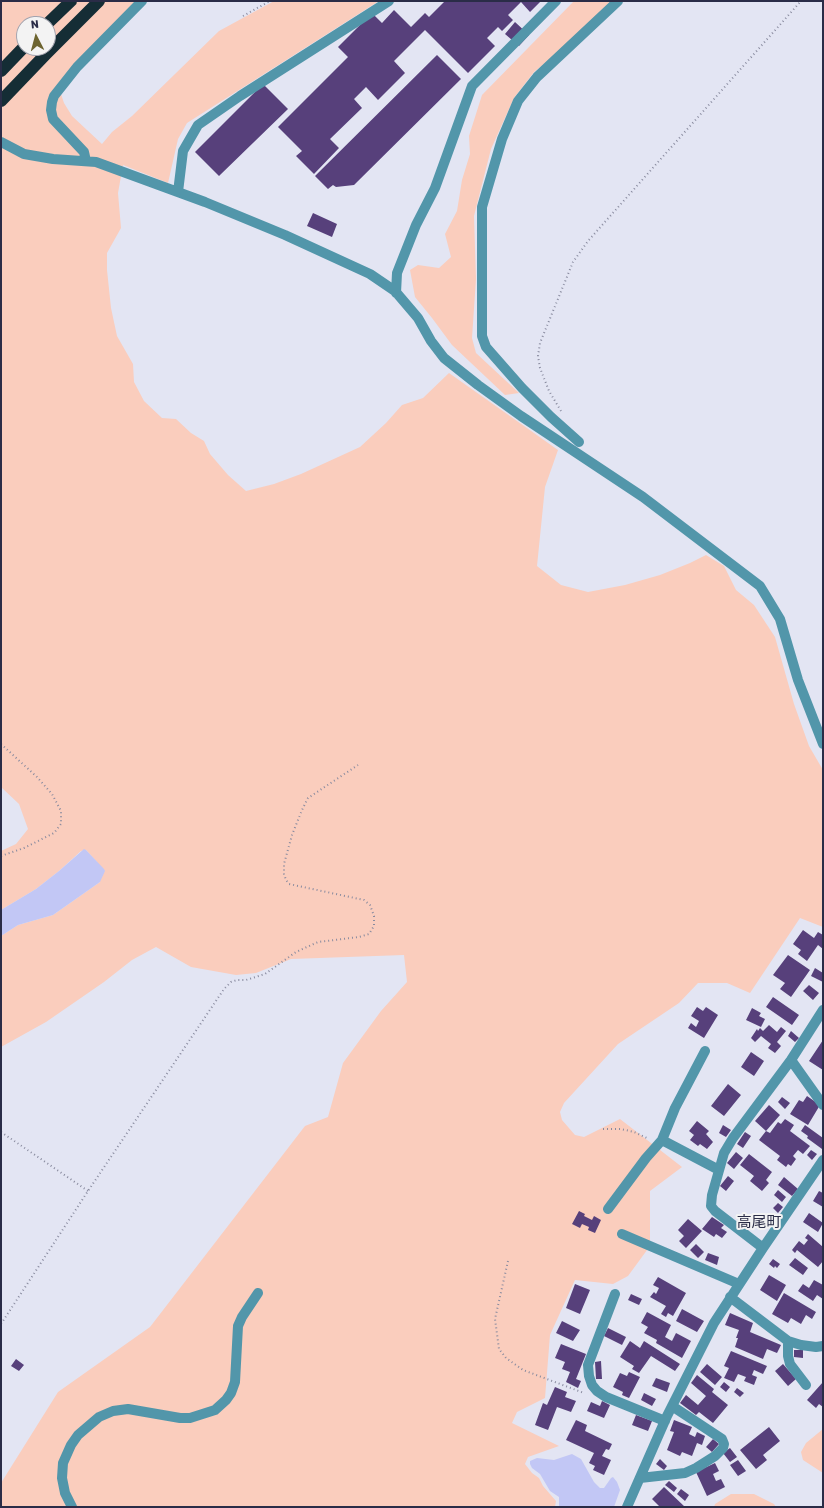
<!DOCTYPE html>
<html>
<head>
<meta charset="utf-8">
<style>
	body { margin:0 }
	#map { position:relative; width:824px; height:1508px; overflow:hidden; background:#e3e5f3; font-family:Rubik,sans-serif }
	canvas { display:block }
	.frame { position:absolute; inset:0; border:2px solid #2a2c47; pointer-events:none }
	.north { position:absolute; left:16px; top:16px; width:40px; height:40px; box-sizing:border-box; background:#f3f3f3; border:1px solid #a3a3ae; border-radius:50%; rotate:354deg; font-size:11px; font-weight:700; line-height:16px; text-align:center; color:#2a2c47 }
	.north::after { content:''; display:block; margin:auto; width:14px; height:18px; background:#6d6430; clip-path:polygon(50% 0,100% 100%,50% 72%,0 100%) }
</style>
</head>
<body>
<div id="map">
<canvas width="824" height="1508"></canvas>
<div class="frame"></div>
<div class="north">N</div>
</div>
<script>
const context = document.querySelector('canvas').getContext('2d');
context.lineJoin = 'round';
function fillPath(path, color) {
  context.fillStyle = color;
  context.fill(path, 'evenodd');
}
function poly(rows) {
  const path = new Path2D();
  for (const r of rows) {
    path.moveTo(r[0], r[1]);
    for (let i = 2; i < r.length; i += 2) path.lineTo(r[i], r[i + 1]);
  }
  return path;
}
function trace(path, color, width, dash) {
  context.strokeStyle = color;
  context.lineWidth = width;
  context.lineCap = dash ? 'butt' : 'round';
  context.setLineDash(dash || []);
  context.stroke(path);
}
function label(font, color, halo, rows, align = 'center') {
  context.font = font + ' Rubik,"Noto Sans JP",sans-serif';
  context.lineWidth = 4;
  context.setLineDash([]);
  context.textBaseline = 'middle';
  context.strokeStyle = halo;
  context.fillStyle = color;
  for (const [text, x, y, turn = 0] of rows) {
    context.save();
    context.translate(x, y);
    context.rotate((+turn || 0) * Math.PI / 180);
    context.textAlign = isNaN(turn) ? turn : align;
    if (halo) context.strokeText(text, 0, 0);
    context.fillText(text, 0, 0);
    context.restore();
  }
}
fillPath(poly([
	[1,1,137,1,58,85,64,103,72,116,102,144,112,132,132,116,219,31,274,1,379,1,187,123,178,139,168,183,123,165,118,193,121,228,107,253,107,270,111,308,117,336,133,364,134,382,144,401,162,418,176,419,191,433,204,441,210,454,228,475,246,491,274,484,301,474,360,447,386,423,402,405,423,398,449,373,558,450,545,487,537,566,561,585,588,592,625,585,660,575,690,563,706,555,724,566,736,590,754,605,775,637,794,704,809,746,823,770,823,927,800,918,750,993,727,983,698,983,679,1003,618,1044,564,1103,560,1112,562,1120,575,1135,584,1137,620,1119,682,1167,650,1191,650,1246,628,1276,613,1284,575,1280,550,1335,545,1398,517,1412,512,1423,559,1446,528,1457,525,1464,532,1473,539,1478,543,1486,556,1501,555,1507,1,1507,1,1483,58,1392,150,1327,305,1126,328,1117,343,1063,381,1011,407,982,404,955,291,959,256,973,236,975,191,967,156,947,132,960,104,982,46,1022,1,1047,1,936,18,925,53,915,100,882,97,862,86,850,81,851,59,871,36,889,1,910,1,851,16,844,28,829,19,804,1,787],
	[24,24,48,24,48,48,24,48],
	[574,1,613,1,570,43,534,72,514,98,491,149,474,216,476,279,472,338,476,353,519,393,505,395,452,345,432,318,415,297,410,270,418,265,439,268,451,257,445,234,457,211,462,180,470,154,469,136,482,95],
	[823,1429,823,1473,803,1460,801,1452,806,1443],
	[731,1494,754,1494,774,1504,776,1507,714,1507,715,1504]
]), '#facdbd');
fillPath(poly([
	[84,849,86,850,104,869,105,871,100,882,53,915,18,925,1,936,1,910,36,889,59,871],
	[572,1454,581,1459,594,1482,600,1488,604,1488,611,1478,613,1477,617,1482,620,1490,614,1507,559,1507,559,1497,550,1491,540,1474,532,1468,530,1464,530,1461,537,1458,554,1460]
]), '#c2c7f5');
fillPath(poly([
	[445,1,541,1,530,12,521,2,508,15,513,20,502,31,498,27,487,38,495,46,468,73,425,30,394,61,405,73,378,100,366,87,354,99,362,108,330,139,339,148,314,174,296,156,302,151,278,127,348,57,338,47,372,13,382,23,394,10,411,27,425,13,429,17],
	[515,22,529,35,519,46,505,34],
	[437,55,461,79,354,185,336,187,333,185,328,189,315,176],
	[263,84,288,109,219,176,195,152],
	[313,213,337,224,332,237,307,226],
	[803,930,814,938,818,932,823,935,823,949,818,945,807,961,798,954,801,950,793,944],
	[788,955,810,970,791,997,780,989,785,983,773,975],
	[815,968,823,973,823,982,811,976],
	[809,985,819,993,813,1000,803,991],
	[773,997,799,1015,792,1025,766,1007],
	[697,1007,703,1011,706,1007,718,1015,704,1038,688,1028,691,1023,696,1027,699,1021,691,1016],
	[752,1008,761,1013,759,1016,765,1019,761,1027,746,1020],
	[769,1025,777,1032,781,1027,786,1031,777,1042,781,1046,775,1053,768,1048,771,1044,761,1036,755,1042,751,1038,757,1029,758,1031,760,1028,763,1031],
	[791,1031,799,1038,795,1042,788,1036],
	[823,1040,823,1070,809,1061],
	[751,1052,764,1061,754,1076,741,1067],
	[728,1084,741,1095,724,1116,711,1106],
	[807,1096,820,1105,808,1125,790,1114,799,1100,803,1102],
	[782,1097,790,1103,785,1109,778,1102],
	[769,1105,780,1115,766,1131,755,1121],
	[785,1119,794,1125,790,1131,810,1146,803,1154,798,1150,793,1156,796,1159,791,1166,788,1164,786,1167,777,1160,780,1156,759,1140,766,1131,770,1133,778,1122,781,1124],
	[697,1121,709,1131,706,1134,713,1142,707,1149,700,1144,698,1146,690,1140,694,1135,689,1131],
	[723,1125,731,1130,726,1137,719,1133],
	[805,1125,823,1138,822,1149,807,1138,808,1136,801,1131],
	[745,1132,751,1136,743,1148,737,1144],
	[811,1150,817,1154,812,1160,807,1155],
	[736,1152,743,1158,734,1169,727,1163],
	[749,1154,772,1172,766,1180,769,1183,762,1191,750,1181,754,1176,740,1165],
	[728,1176,734,1181,726,1191,720,1186],
	[784,1177,798,1189,792,1196,778,1185],
	[778,1190,786,1197,782,1202,774,1195],
	[819,1191,823,1193,823,1207,813,1201],
	[778,1203,783,1207,778,1213,773,1208],
	[579,1211,585,1214,584,1216,592,1220,594,1216,601,1220,595,1233,588,1230,589,1227,582,1224,580,1228,572,1224],
	[809,1213,823,1223,818,1232,803,1222],
	[712,1217,724,1225,721,1228,727,1232,722,1238,716,1234,714,1237,702,1229],
	[688,1219,702,1231,686,1248,679,1241,684,1236,678,1230],
	[808,1234,823,1247,823,1261,818,1267,797,1250,795,1253,792,1250,799,1241,804,1245,808,1240,805,1238],
	[696,1244,704,1252,698,1258,690,1250],
	[708,1253,719,1257,717,1265,705,1260],
	[795,1258,808,1268,803,1275,789,1265],
	[773,1259,780,1264,777,1268,775,1266,774,1268,769,1264],
	[769,1275,786,1285,777,1301,760,1290],
	[658,1277,686,1293,673,1316,668,1313,666,1317,661,1314,666,1306,650,1297,654,1292,656,1294,659,1288,653,1285],
	[814,1280,823,1285,823,1299,817,1295,813,1301,798,1291,803,1284,809,1288],
	[575,1284,590,1290,580,1314,566,1308],
	[784,1293,816,1312,812,1319,806,1315,801,1324,791,1318,788,1323,772,1314],
	[631,1294,642,1299,639,1305,628,1300],
	[682,1309,704,1321,697,1332,676,1321],
	[647,1312,671,1325,665,1337,672,1341,676,1333,691,1341,682,1358,656,1343,657,1340,644,1333,648,1327,641,1323],
	[730,1313,753,1323,750,1332,781,1345,777,1353,767,1349,763,1359,735,1347,738,1338,736,1338,739,1330,725,1325],
	[562,1321,580,1330,573,1341,556,1333],
	[608,1328,626,1337,622,1345,604,1336],
	[630,1341,640,1348,644,1341,680,1364,675,1371,651,1356,639,1373,632,1369,634,1366,620,1357],
	[561,1344,586,1354,576,1379,581,1381,578,1388,566,1382,570,1372,562,1369,565,1362,555,1358],
	[794,1350,803,1350,803,1358,794,1357],
	[731,1351,767,1366,763,1374,754,1370,752,1375,757,1377,754,1385,744,1381,746,1377,738,1374,734,1382,724,1378,729,1368,724,1366],
	[16,1359,24,1365,19,1371,11,1366],
	[601,1361,602,1379,596,1379,595,1362],
	[707,1364,722,1377,715,1385,700,1372],
	[783,1364,796,1379,788,1386,775,1371],
	[629,1372,640,1377,629,1398,622,1395,623,1392,613,1387,620,1373,627,1376],
	[697,1375,714,1389,712,1392,728,1405,713,1423,699,1412,696,1415,680,1403,686,1395,698,1405,706,1396,691,1383],
	[656,1378,670,1383,667,1392,652,1386],
	[724,1382,730,1387,726,1392,720,1387],
	[823,1382,823,1407,819,1404,816,1408,807,1400],
	[555,1387,567,1392,565,1397,576,1401,571,1412,557,1407,548,1430,535,1425,543,1403,547,1405],
	[737,1388,744,1393,740,1397,734,1392],
	[644,1393,656,1399,652,1406,641,1400],
	[602,1401,610,1405,604,1418,587,1411,591,1402,600,1406],
	[636,1415,652,1421,648,1431,632,1425],
	[576,1420,587,1425,585,1431,612,1444,609,1450,606,1449,602,1456,611,1460,604,1475,593,1470,595,1466,589,1463,594,1453,566,1440],
	[674,1420,692,1427,689,1434,695,1437,697,1432,705,1436,702,1445,697,1443,692,1456,682,1452,680,1456,667,1450,674,1432,670,1431],
	[769,1427,780,1441,763,1455,767,1460,756,1469,740,1450],
	[713,1439,719,1444,712,1452,706,1447],
	[730,1448,737,1457,730,1462,723,1453],
	[660,1459,667,1466,664,1470,656,1464],
	[738,1460,746,1471,738,1476,730,1465],
	[715,1463,719,1471,713,1474,716,1481,721,1479,725,1487,707,1496,696,1472],
	[669,1481,677,1488,674,1492,665,1485],
	[664,1487,685,1507,660,1507,652,1499],
	[681,1489,689,1495,685,1501,677,1494]
]), '#57407b');
trace(poly([
	[243,16,270,1],
	[561,411,549,391,540,368,538,356,540,343,573,262,588,241,801,1],
	[1,744,37,777,52,794,61,811,61,824,54,833,24,848,1,856],
	[603,1129,621,1129,634,1132,649,1139],
	[1,1132,88,1191],
	[508,1261,495,1319,499,1349,506,1358,523,1370,584,1393],
	[1,1324,88,1191,224,989,231,982,237,980,246,980,265,974,296,952,318,942,359,937,369,934,374,926,374,916,370,905,364,900,289,884,286,880,284,874,284,864,292,835,302,810,308,798,358,765]
]), '#898b9f', 2, [1, 3]);
trace(poly([
	[1,142,24,154,53,159,96,162,205,202,285,235,370,274,395,291,418,318,431,341,444,358,478,385,521,416,643,497,760,586,780,619,798,680,823,744],
	[86,161,84,152,53,119,51,110,52,102,54,96,77,67,142,1],
	[178,192,183,151,198,125,240,96,389,1],
	[396,293,397,273,416,225,435,188,472,86,556,1],
	[579,442,551,417,522,388,486,347,482,336,482,207,502,139,518,101,537,77,618,1],
	[791,1060,823,1105],
	[662,1140,719,1170],
	[608,1209,646,1158,662,1140,675,1108,705,1051],
	[622,1234,739,1284],
	[763,1248,715,1211,711,1206,712,1195,724,1153,733,1138,791,1060,823,1010],
	[615,1294,588,1365,589,1376,592,1385,597,1391,606,1397,665,1421],
	[730,1297,788,1341,801,1345,816,1347,823,1346],
	[788,1341,788,1356,790,1364,806,1385],
	[640,1478,685,1473,696,1468,715,1456,723,1448,724,1444,722,1439,672,1406],
	[72,1507,65,1493,62,1478,63,1463,71,1445,78,1435,99,1417,113,1411,128,1409,180,1418,190,1418,215,1410,226,1400,231,1393,235,1382,238,1326,242,1317,258,1293],
	[627,1507,667,1416,714,1323,763,1248,823,1160]
]), '#5296aa', 10);
trace(poly([
	[47,24,71,1],
	[1,71,24,47],
	[1,101,46,54,99,1]
]), '#152d35', 12);
label('15px', '#2a2c47', '#f3f3f3', [
	["高尾町",759,1223]
]);
</script>
</body>
</html>
